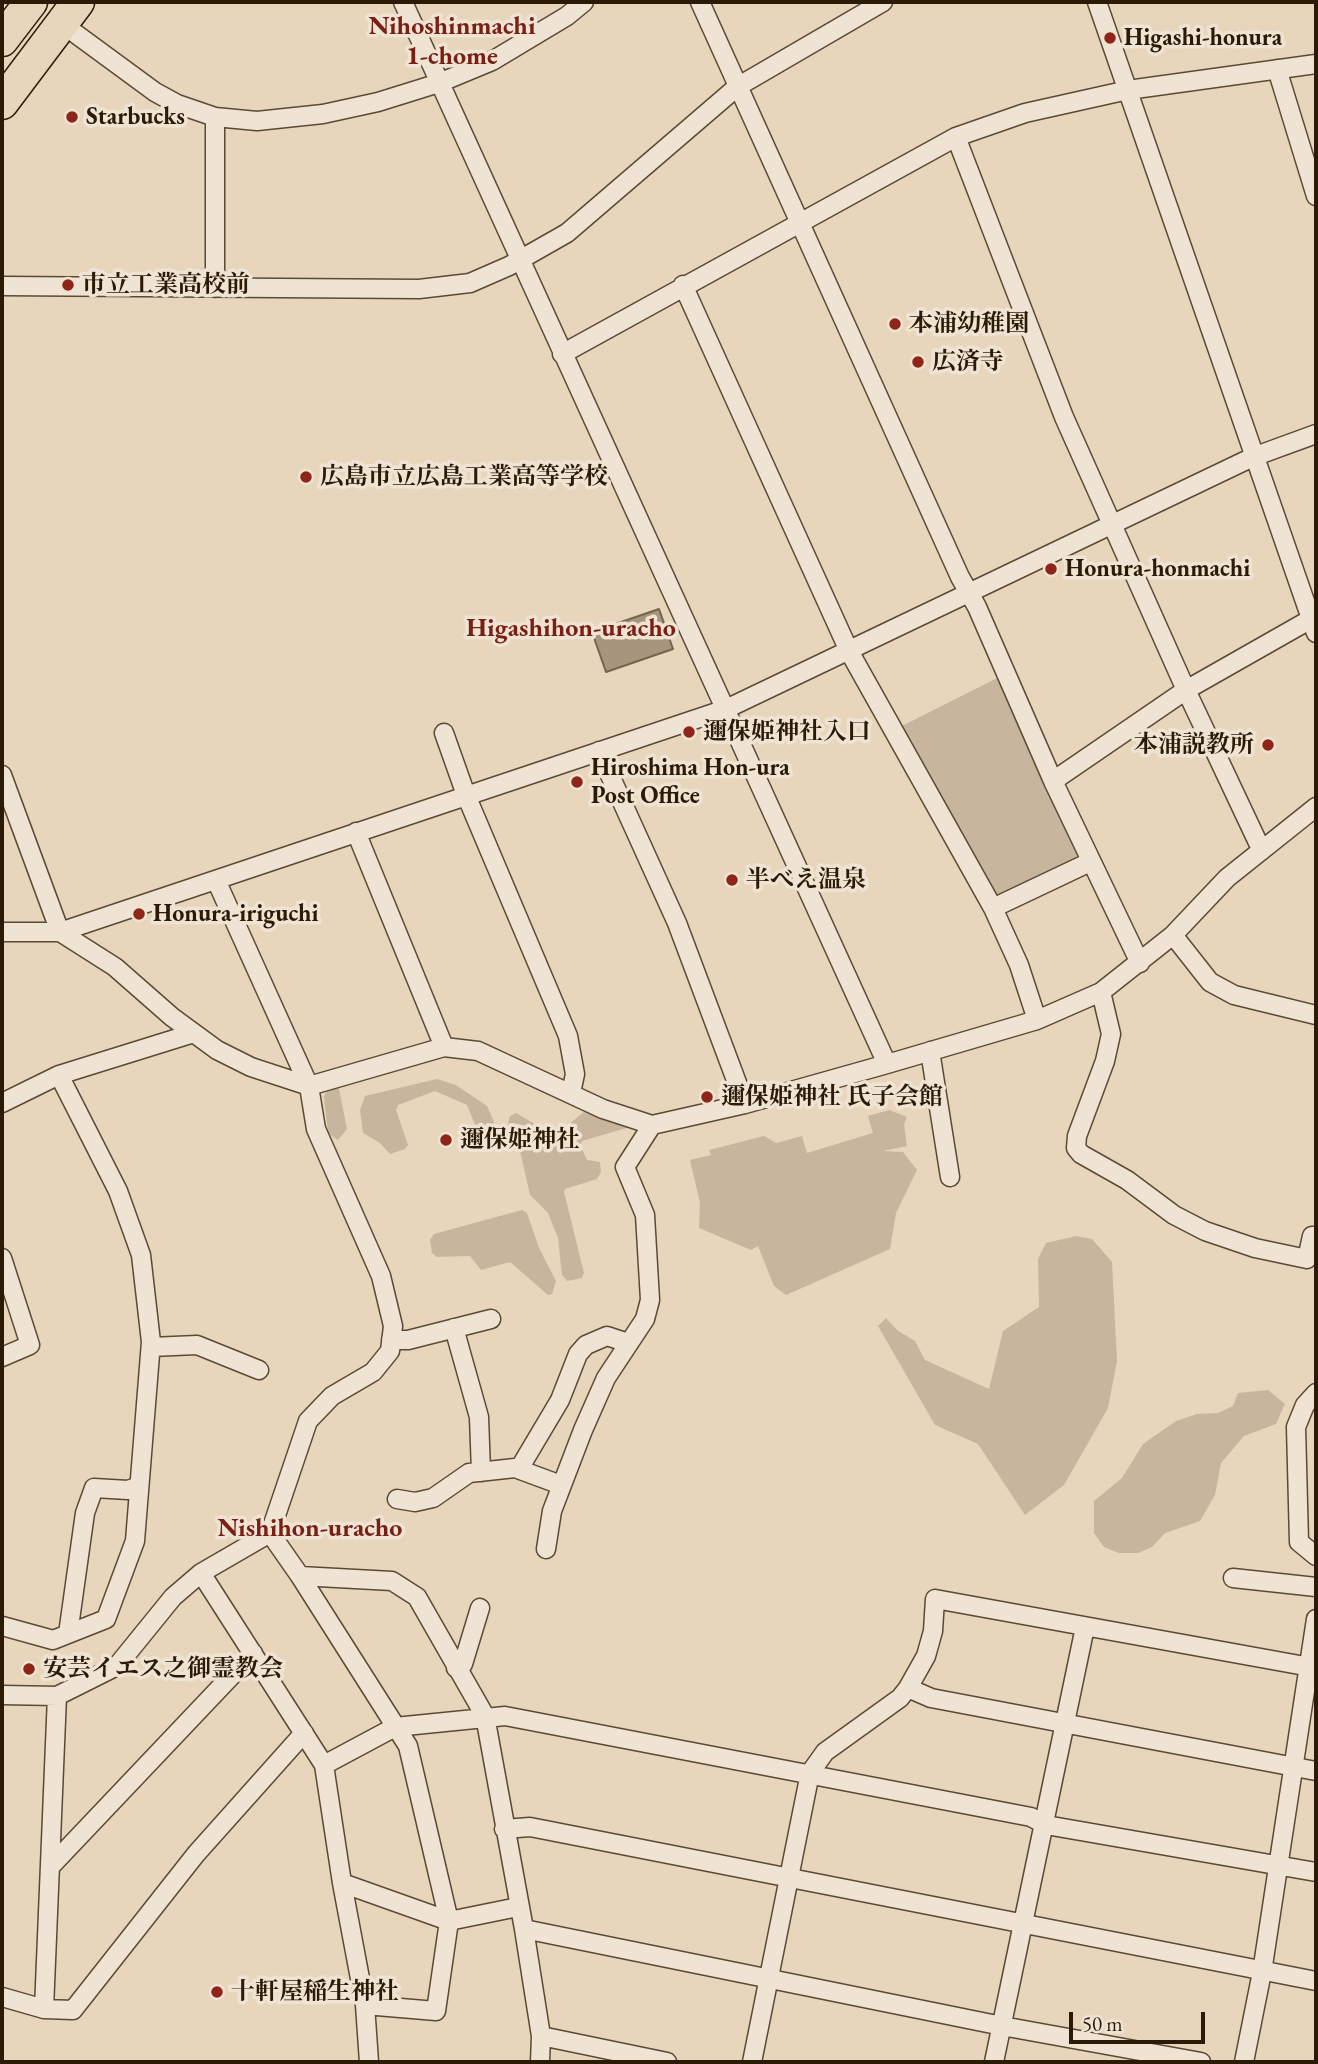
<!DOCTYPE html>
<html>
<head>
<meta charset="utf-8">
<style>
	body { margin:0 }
	#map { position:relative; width:1318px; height:2064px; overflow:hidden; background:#e7d5bc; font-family:"EB Garamond",serif }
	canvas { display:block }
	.frame { position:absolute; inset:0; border:4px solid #2b1b06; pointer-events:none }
	.scale { position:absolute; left:1069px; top:2012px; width:136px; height:32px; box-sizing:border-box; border:4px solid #2b1b06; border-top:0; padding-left:9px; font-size:21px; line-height:24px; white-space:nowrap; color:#2b1b06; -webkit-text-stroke:5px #efe4d3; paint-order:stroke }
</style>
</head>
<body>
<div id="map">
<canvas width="1318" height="2064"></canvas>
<div class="frame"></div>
<div class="scale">50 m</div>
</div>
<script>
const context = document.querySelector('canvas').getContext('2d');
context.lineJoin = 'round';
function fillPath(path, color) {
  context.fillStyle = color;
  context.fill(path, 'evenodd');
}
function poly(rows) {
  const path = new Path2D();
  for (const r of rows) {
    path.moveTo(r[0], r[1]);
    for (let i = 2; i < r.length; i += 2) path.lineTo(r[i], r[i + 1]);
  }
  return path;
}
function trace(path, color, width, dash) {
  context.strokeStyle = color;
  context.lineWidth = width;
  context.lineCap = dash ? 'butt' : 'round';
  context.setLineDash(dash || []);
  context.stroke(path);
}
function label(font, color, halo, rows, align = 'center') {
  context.font = font + ' "EB Garamond","Noto Serif JP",serif';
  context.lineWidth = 7;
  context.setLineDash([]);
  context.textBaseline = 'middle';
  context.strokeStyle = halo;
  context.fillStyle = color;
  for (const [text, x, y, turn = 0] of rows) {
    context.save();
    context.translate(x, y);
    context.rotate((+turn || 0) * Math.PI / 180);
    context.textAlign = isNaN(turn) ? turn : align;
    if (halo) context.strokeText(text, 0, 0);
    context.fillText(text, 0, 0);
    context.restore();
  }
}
fillPath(poly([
	[999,677,1078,853,1074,863,1000,898,991,895,898,728],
	[437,1079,456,1085,487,1106,494,1122,489,1141,483,1144,467,1105,435,1091,398,1105,396,1110,408,1145,405,1149,390,1154,380,1143,363,1133,360,1110,365,1096],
	[338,1084,347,1129,338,1140,328,1133,324,1097,328,1087],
	[889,1110,907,1117,904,1124,907,1146,883,1151,903,1152,917,1170,896,1213,890,1249,786,1295,774,1286,758,1246,751,1250,699,1228,700,1203,690,1160,711,1155,709,1150,764,1136,776,1143,802,1136,807,1153,873,1133,868,1116],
	[584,1112,630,1127,582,1141,580,1145,587,1160,600,1162,601,1172,597,1179,565,1189,564,1192,584,1273,582,1278,567,1281,562,1275,558,1238,548,1213,530,1195,521,1155,508,1134,507,1127,510,1116,516,1113,547,1131,569,1124],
	[522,1210,527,1213,539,1248,556,1281,552,1294,548,1295,510,1262,481,1270,470,1256,437,1257,432,1253,430,1240,434,1234],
	[1076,1236,1092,1239,1112,1262,1117,1361,1108,1408,1064,1485,1025,1515,978,1444,935,1425,878,1326,886,1318,897,1330,915,1341,925,1360,989,1389,1003,1331,1039,1307,1038,1259,1046,1243],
	[1268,1390,1285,1404,1276,1424,1244,1436,1221,1463,1215,1495,1200,1521,1165,1533,1152,1547,1138,1553,1119,1553,1104,1547,1094,1533,1094,1501,1122,1478,1143,1444,1176,1421,1197,1414,1218,1413,1233,1406,1238,1393]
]), '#c7b59d');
const water = poly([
	[659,609,673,649,606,672,592,632,659,609]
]);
fillPath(water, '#a7967e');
trace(water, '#75654e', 2);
const street = poly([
	[403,2,887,1064],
	[700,2,960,577,977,607,1053,781,1140,963],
	[1097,2,1316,633],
	[61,23,155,92,177,104,215,117,257,121,323,114,378,102,439,83,492,61,567,16,584,2],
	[1277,69,1316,196],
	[215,117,215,288],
	[956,137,1064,417,1186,690,1261,849],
	[683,285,849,651,993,908,1019,965,1037,1020],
	[2,286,419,289,470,283,509,266,567,233,737,87,883,2],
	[562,354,956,137,1025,113,1128,90,1316,64],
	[444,733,466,795,568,1036,575,1074,571,1093],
	[599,751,677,923,745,1104],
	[2,775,60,932,115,967,172,1017,217,1050,251,1067,309,1086,444,1047,478,1051,603,1109,652,1125,745,1104,887,1064,1037,1020,1101,992,1173,935,1227,878,1316,807],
	[1053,781,1186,690,1311,619],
	[356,832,444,1047],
	[216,880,309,1086,316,1129,381,1276,393,1326,390,1351,373,1372,332,1396,308,1421,270,1533,300,1576,392,1581,417,1597,485,1716,524,1929,541,2036,540,2062],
	[993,908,1090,862],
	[2,932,60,932,726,709,1253,457,1316,434],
	[1173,935,1210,982,1234,995,1316,1015],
	[1101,992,1111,1034,1105,1061,1077,1136,1076,1148,1081,1154,1127,1180,1174,1215,1205,1231,1255,1248,1307,1259,1312,1236,1316,1236],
	[930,1051,950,1177],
	[2,1103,59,1075,194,1033],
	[2,1258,30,1345,2,1357],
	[454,1328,479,1417,481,1472],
	[391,1340,408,1340,491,1319],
	[151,1347,197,1345,259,1370],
	[1316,1393,1305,1405,1296,1427,1299,1542,1316,1556],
	[519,1469,560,1400,578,1354,586,1345,607,1336,628,1343],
	[397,1499,415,1502,433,1498,469,1473,515,1468,561,1485],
	[546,1549,552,1511,583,1430,606,1378,645,1319,650,1300,645,1215,625,1167,652,1125],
	[201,1573,324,1765,342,1883,449,1921,518,1907],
	[300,1576,408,1746,449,1921,436,2011,365,2005],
	[1233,1578,1316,1587],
	[2,1626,53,1640,106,1619,135,1541,151,1342,141,1255,118,1191,59,1075],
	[68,1634,85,1513,94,1488,128,1490,139,1486],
	[456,1668,463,1664,480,1608],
	[908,1688,931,1698,1316,1771],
	[2,1695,57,1696,117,1666,173,1597,201,1573,270,1533],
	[324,1765,395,1727,505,1716,1031,1817,1046,1825,1316,1872],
	[504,1829,530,1827,1316,1981],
	[50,1867,253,1653],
	[342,1883,365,2005,369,2062],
	[524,1929,1002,2026,1201,2062],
	[2,1997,44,2009,73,2010,196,1854,304,1733],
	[44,2009,57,1696],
	[541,2036,667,2062],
	[752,2062,810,1773,825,1752,900,1698,908,1688,926,1656,933,1631,935,1599,1316,1668],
	[994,2062,1085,1627],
	[1244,2062,1262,1972,1316,1619]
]);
const highway = poly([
	[2,40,31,2],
	[2,103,78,2]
]);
trace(street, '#5a4a34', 21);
trace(highway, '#2b1b06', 35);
trace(street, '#efe4d3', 18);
trace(highway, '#e7d5bc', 32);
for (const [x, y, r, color] of [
	[1110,38,7,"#8f2418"],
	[72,117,7,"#8f2418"],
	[68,285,7,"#8f2418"],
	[895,324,7,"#8f2418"],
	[918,362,7,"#8f2418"],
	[306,477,7,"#8f2418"],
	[1051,569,7,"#8f2418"],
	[689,732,7,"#8f2418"],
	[1268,745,7,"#8f2418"],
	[577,782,7,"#8f2418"],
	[732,880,7,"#8f2418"],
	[139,914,7,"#8f2418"],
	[707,1097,7,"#8f2418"],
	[446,1140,7,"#8f2418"],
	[29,1669,7,"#8f2418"],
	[217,1992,7,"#8f2418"]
]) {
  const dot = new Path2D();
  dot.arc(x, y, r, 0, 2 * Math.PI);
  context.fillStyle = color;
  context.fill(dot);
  trace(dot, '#efe4d3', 2.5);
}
label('bold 24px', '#2b1b06', '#efe4d3', [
	["Higashi-honura",1124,38],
	["Starbucks",86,117],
	["市立工業高校前",82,285],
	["本浦幼稚園",909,324],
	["広済寺",932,362],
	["広島市立広島工業高等学校",320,477],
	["Honura-honmachi",1065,569],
	["邇保姫神社入口",703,732],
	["本浦説教所",1254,745,"right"],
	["Hiroshima Hon-ura",591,768],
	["Post Office",591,796],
	["半べえ温泉",746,880],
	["Honura-iriguchi",153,914],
	["邇保姫神社 氏子会館",721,1097],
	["邇保姫神社",460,1140],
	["安芸イエス之御霊教会",43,1669],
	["十軒屋稲生神社",231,1992]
], 'left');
label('bold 26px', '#7a1f14', '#efe4d3', [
	["Nihoshinmachi",452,27],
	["1-chome",452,57],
	["Higashihon-uracho",571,629],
	["Nishihon-uracho",310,1529]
]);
</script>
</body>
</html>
